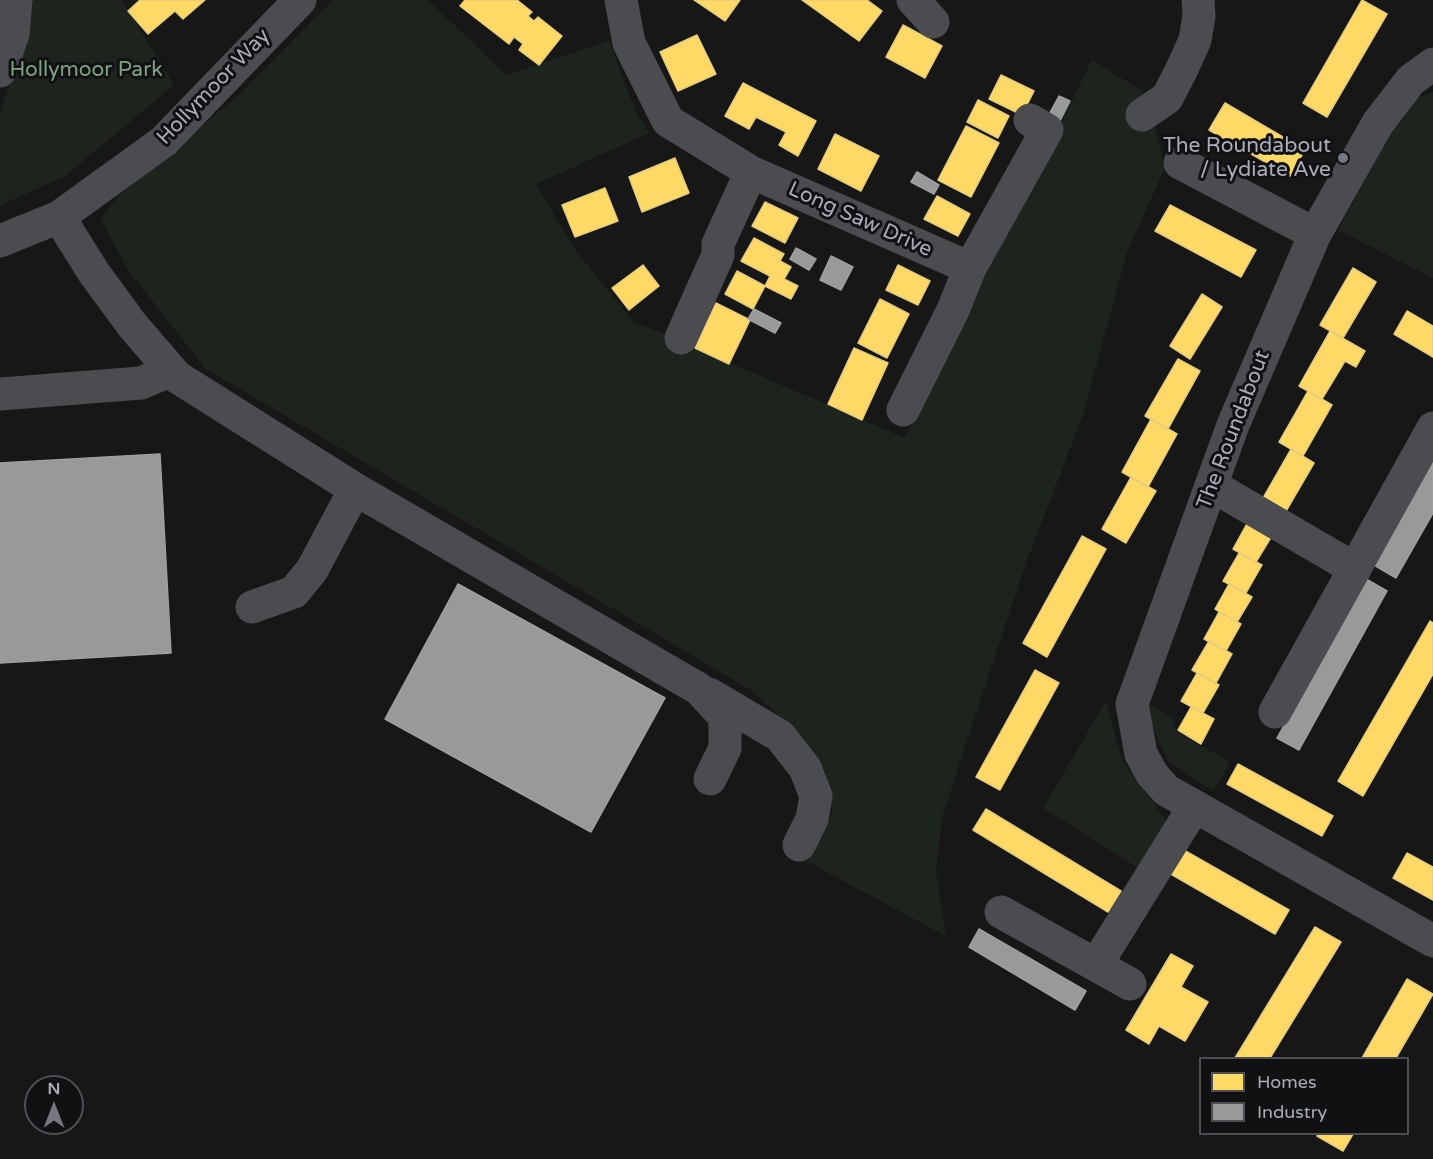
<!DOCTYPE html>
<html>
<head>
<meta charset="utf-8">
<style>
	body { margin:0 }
	#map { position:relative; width:1433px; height:1159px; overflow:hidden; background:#171717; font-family:"Varela Round",sans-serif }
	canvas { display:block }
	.legend { position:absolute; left:1199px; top:1057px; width:210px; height:78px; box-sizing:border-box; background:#111113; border:2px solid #4d4f55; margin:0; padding:8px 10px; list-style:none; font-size:18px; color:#a8adb8 }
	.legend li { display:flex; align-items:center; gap:12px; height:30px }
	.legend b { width:30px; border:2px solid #4d4f55 }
	.north { position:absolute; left:24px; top:1075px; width:60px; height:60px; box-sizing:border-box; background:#111113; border:2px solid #4d4f55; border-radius:50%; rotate:0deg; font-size:16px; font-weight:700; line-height:24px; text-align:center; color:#a8adb8 }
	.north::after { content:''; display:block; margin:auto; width:21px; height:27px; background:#757880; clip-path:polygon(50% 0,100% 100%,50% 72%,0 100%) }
</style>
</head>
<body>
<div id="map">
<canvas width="1433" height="1159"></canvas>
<ul class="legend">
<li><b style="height:16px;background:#ffd966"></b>Homes</li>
<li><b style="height:16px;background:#999"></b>Industry</li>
</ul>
<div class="north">N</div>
</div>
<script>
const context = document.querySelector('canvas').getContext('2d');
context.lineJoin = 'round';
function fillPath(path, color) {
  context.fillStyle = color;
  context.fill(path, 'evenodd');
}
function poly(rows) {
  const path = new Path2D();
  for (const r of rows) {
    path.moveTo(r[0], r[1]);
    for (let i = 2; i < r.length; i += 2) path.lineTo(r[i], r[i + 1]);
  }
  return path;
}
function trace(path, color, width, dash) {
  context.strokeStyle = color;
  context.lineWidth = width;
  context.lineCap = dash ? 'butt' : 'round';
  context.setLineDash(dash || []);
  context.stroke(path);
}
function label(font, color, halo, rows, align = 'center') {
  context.font = font + ' "Varela Round",sans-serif';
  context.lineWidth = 6;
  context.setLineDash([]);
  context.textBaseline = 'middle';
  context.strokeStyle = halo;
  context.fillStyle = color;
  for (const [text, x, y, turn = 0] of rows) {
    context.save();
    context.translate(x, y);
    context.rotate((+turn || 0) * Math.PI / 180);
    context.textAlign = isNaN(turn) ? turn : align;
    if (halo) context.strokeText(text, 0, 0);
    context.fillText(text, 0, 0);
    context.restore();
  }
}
fillPath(poly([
	[25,0,122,0,174,85,64,177,0,205,0,113,19,59],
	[333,0,428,0,506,75,609,41,636,112,649,133,536,184,575,250,635,323,666,334,677,343,695,348,905,438,1092,60,1147,94,1165,168,1127,252,1083,415,1026,563,942,817,936,872,946,936,804,860,833,811,804,739,751,690,206,369,128,270,101,219,118,196,239,95],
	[1433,92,1433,278,1338,230,1408,103],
	[1106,701,1122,760,1167,822,1143,871,1043,808],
	[1147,702,1173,718,1175,731,1230,762,1213,791,1168,761,1151,724]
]), '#1d241e');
const homes = poly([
	[140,0,205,0,183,19,175,11,148,34,128,11,140,0],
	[465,0,517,0,532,12,528,16,534,21,538,17,562,36,539,65,519,50,523,44,514,37,509,44,460,6,465,0],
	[694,0,740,0,725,21,694,0],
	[802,0,867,0,882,11,859,41,802,0],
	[1362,0,1387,14,1327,117,1303,103,1362,0],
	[903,25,942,46,925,78,886,57,903,25],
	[697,35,716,74,678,91,660,52,697,35],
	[1001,75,1034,91,1022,115,989,99,1001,75],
	[743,83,816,121,798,156,779,145,786,132,756,117,749,129,725,116,743,83],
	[978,100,1009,116,998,138,967,122,978,100],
	[1225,103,1305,150,1290,176,1209,130,1225,103],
	[966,126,999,143,971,197,938,180,966,126],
	[835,134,879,156,861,191,818,169,835,134],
	[675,158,689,193,642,212,629,177,675,158],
	[605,188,618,221,575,237,562,205,605,188],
	[937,196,970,214,958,236,924,219,937,196],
	[765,202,798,218,785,243,752,226,765,202],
	[1170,205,1256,250,1241,277,1155,231,1170,205],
	[754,238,784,254,780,261,791,267,784,279,798,286,791,299,765,286,770,276,741,261,754,238],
	[643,265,659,286,629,310,612,288,643,265],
	[898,265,930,281,918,305,886,290,898,265],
	[1353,268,1376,282,1343,338,1320,325,1353,268],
	[737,271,765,286,753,309,725,294,737,271],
	[1202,294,1222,307,1190,359,1170,346,1202,294],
	[880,299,909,314,887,358,858,343,880,299],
	[716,303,750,320,729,364,695,348,716,303],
	[1407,311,1433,326,1433,357,1394,334,1407,311],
	[1330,331,1365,351,1356,367,1345,361,1322,399,1299,386,1330,331],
	[854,348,888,363,862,420,828,404,854,348],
	[1178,359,1200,371,1168,429,1145,416,1178,359],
	[1308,391,1332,405,1303,456,1279,442,1308,391],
	[1151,419,1177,434,1148,487,1122,472,1151,419],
	[1291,449,1314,463,1282,518,1259,505,1291,449],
	[1131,477,1156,491,1126,543,1102,529,1131,477],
	[1249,520,1273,534,1256,562,1233,549,1249,520],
	[1082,536,1106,549,1047,657,1023,643,1082,536],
	[1239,553,1262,565,1246,593,1223,581,1239,553],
	[1229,584,1252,597,1237,622,1215,609,1229,584],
	[1219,612,1241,624,1226,651,1204,639,1219,612],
	[1430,621,1433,623,1433,674,1363,796,1338,781,1430,621],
	[1209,641,1232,654,1216,683,1192,670,1209,641],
	[1035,670,1059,683,1000,790,976,777,1035,670],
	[1197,673,1219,685,1203,713,1181,701,1197,673],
	[1191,707,1214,719,1201,744,1178,730,1191,707],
	[1238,764,1333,816,1322,836,1227,784,1238,764],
	[986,809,1121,891,1108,912,973,830,986,809],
	[1182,849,1289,910,1275,934,1169,873,1182,849],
	[1407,853,1433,867,1433,900,1393,878,1407,853],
	[1315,927,1341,942,1270,1058,1235,1058,1315,927],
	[1171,954,1193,966,1181,987,1208,1002,1185,1041,1159,1026,1149,1044,1126,1030,1171,954],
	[1407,979,1433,994,1396,1058,1362,1058,1407,979],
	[1318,1134,1353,1134,1343,1151,1317,1136,1318,1134]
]);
fillPath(homes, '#ffd966');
trace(homes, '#e5cc7f', 1.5);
const industry = poly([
	[1059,96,1070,101,1059,123,1047,118,1059,96],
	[917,172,939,185,934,194,911,182,917,172],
	[796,248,816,259,809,270,790,259,796,248],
	[831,256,853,267,841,290,820,280,831,256],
	[754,309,781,323,775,333,748,319,754,309],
	[160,454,171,653,0,663,0,463,160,454],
	[1433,462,1433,513,1396,578,1374,565,1433,462],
	[1366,579,1387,591,1299,750,1277,738,1366,579],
	[458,584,665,698,591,832,385,719,458,584],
	[979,929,1086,991,1075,1010,969,947,979,929]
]);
fillPath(industry, '#999');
trace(industry, '#9e9fa2', 1.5);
trace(poly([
	[621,0,629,43,668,121,751,172,970,268],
	[913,0,933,22],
	[1433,64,1411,80,1378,123,1315,234,1233,425,1132,704,1141,754,1152,774,1166,790,1433,941],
	[0,71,13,34,16,0],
	[1142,115,1167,98,1181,71,1195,40,1199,16,1198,0],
	[1180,163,1315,234],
	[59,217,94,273,133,326,177,377,355,489,312,570,294,592,252,607],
	[0,241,59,217,164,141,300,0],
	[681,338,718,255,718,244,751,172],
	[0,394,141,383,171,370],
	[903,410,953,310,970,268,1047,130,1030,120],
	[1211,485,1355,569],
	[355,489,699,689,725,717,725,748,710,779],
	[709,694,780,736,805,768,816,796,812,819,799,845],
	[1275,712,1433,428],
	[1001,912,1130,984],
	[1096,965,1194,807]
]), '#4b4c50', 33);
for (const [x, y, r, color] of [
	[1343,158,6,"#757880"]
]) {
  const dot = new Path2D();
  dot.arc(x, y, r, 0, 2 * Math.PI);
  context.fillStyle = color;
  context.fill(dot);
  trace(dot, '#111113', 2);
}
label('21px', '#7fa381', '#111113', [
	["Hollymoor Park",86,70]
]);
label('21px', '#a8adb8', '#111113', [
	["Hollymoor Way",214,87,-46],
	["Long Saw Drive",860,220,24],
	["The Roundabout",1234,430,-69]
]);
label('21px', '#a8adb8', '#111113', [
	["The Roundabout",1331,146],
	["/ Lydiate Ave",1331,170]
], 'right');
</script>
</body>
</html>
